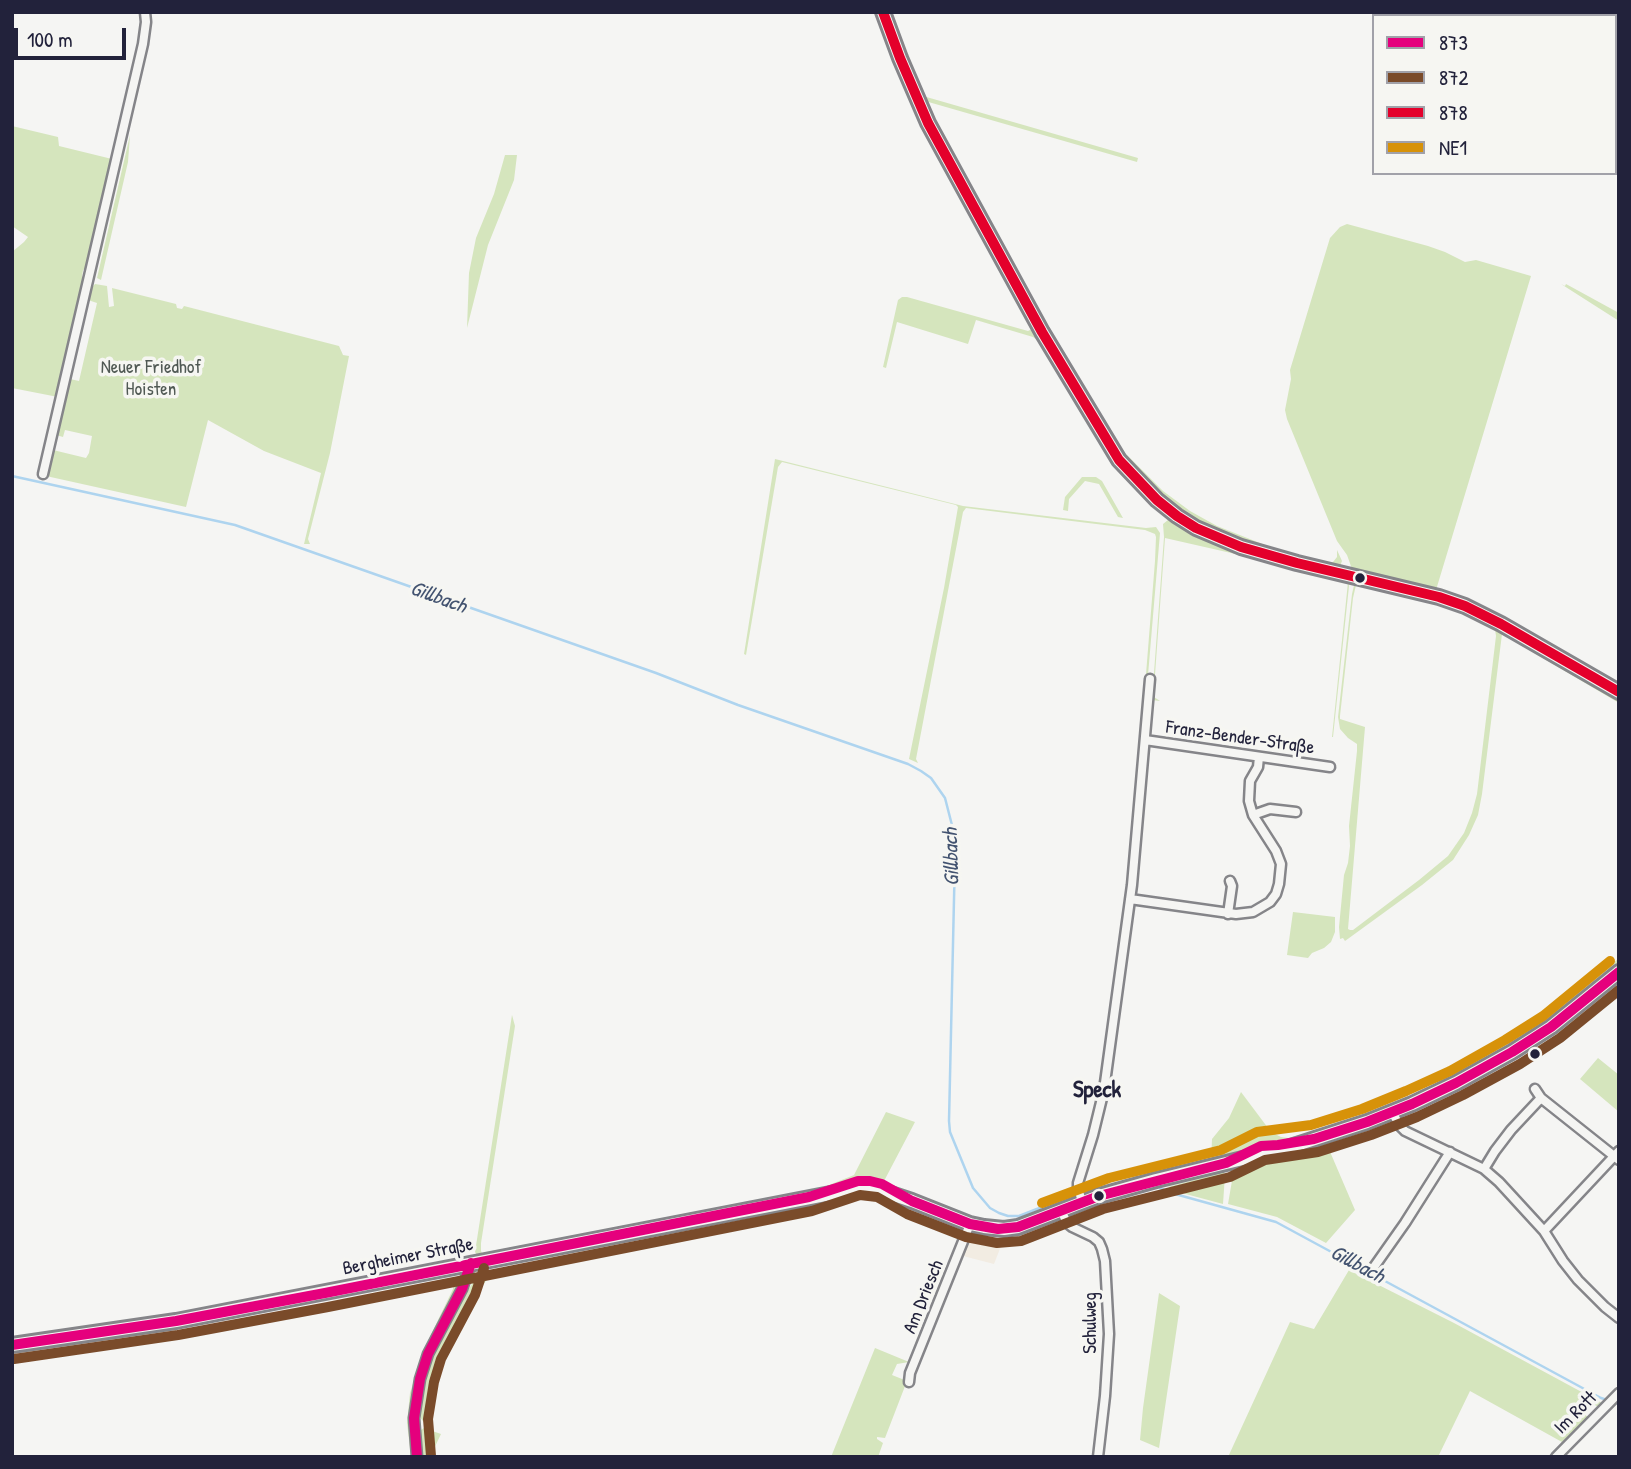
<!DOCTYPE html>
<html>
<head>
<meta charset="utf-8">
<style>
	body { margin:0 }
	#map { position:relative; width:1631px; height:1469px; overflow:hidden; background:#f5f5f3; font-family:"Patrick Hand",sans-serif }
	canvas { display:block }
	.frame { position:absolute; inset:0; border:14px solid #22223b; pointer-events:none }
	.legend { position:absolute; left:1372px; top:14px; width:245px; height:161px; box-sizing:border-box; background:#f6f6f2; border:2px solid #a1a1a9; margin:0; padding:9px 12px; list-style:none; font-size:21px; color:#22223b }
	.legend li { display:flex; align-items:center; gap:14px; height:35px }
	.legend b { width:35px; border:2px solid #a1a1a9 }
	.scale { position:absolute; left:14px; top:28px; width:112px; height:32px; box-sizing:border-box; border:4px solid #22223b; border-top:0; padding-left:9px; font-size:21px; line-height:24px; white-space:nowrap; color:#22223b; -webkit-text-stroke:5px #f6f6f2; paint-order:stroke }
</style>
</head>
<body>
<div id="map">
<canvas width="1631" height="1469"></canvas>
<div class="frame"></div>
<ul class="legend">
<li><b style="height:9px;background:#e5007d"></b>873</li>
<li><b style="height:9px;background:#7a4b2a"></b>872</li>
<li><b style="height:9px;background:#e4002b"></b>878</li>
<li><b style="height:9px;background:#d79209"></b>NE1</li>
</ul>
<div class="scale">100 m</div>
</div>
<script>
const context = document.querySelector('canvas').getContext('2d');
context.lineJoin = 'round';
function fillPath(path, color) {
  context.fillStyle = color;
  context.fill(path, 'evenodd');
}
function poly(rows) {
  const path = new Path2D();
  for (const r of rows) {
    path.moveTo(r[0], r[1]);
    for (let i = 2; i < r.length; i += 2) path.lineTo(r[i], r[i + 1]);
  }
  return path;
}
function trace(path, color, width, dash) {
  context.strokeStyle = color;
  context.lineWidth = width;
  context.lineCap = dash ? 'butt' : 'round';
  context.setLineDash(dash || []);
  context.stroke(path);
}
function label(font, color, halo, rows, align = 'center') {
  context.font = font + ' "Patrick Hand",sans-serif';
  context.lineWidth = 7;
  context.setLineDash([]);
  context.textBaseline = 'middle';
  context.strokeStyle = halo;
  context.fillStyle = color;
  for (const [text, x, y, turn = 0] of rows) {
    context.save();
    context.translate(x, y);
    context.rotate((+turn || 0) * Math.PI / 180);
    context.textAlign = isNaN(turn) ? turn : align;
    if (halo) context.strokeText(text, 0, 0);
    context.fillText(text, 0, 0);
    context.restore();
  }
}
fillPath(poly([
	[974,1236,981,1236,1003,1241,994,1264,963,1256,971,1238]
]), '#f2ece2');
fillPath(poly([
	[875,12,880,12,904,76,1093,425,1091,426,1039,341,1033,337,976,320,968,344,897,322,886,368,883,367,898,300,902,297,907,297,1028,331,1032,329,920,121,900,77],
	[887,12,890,12,923,96,1138,158,1137,162,925,101,948,149,1071,368,1123,451,1163,491,1190,511,1217,526,1275,549,1330,563,1333,562,1337,557,1337,550,1342,561,1340,566,1337,568,1284,555,1223,534,1202,524,1178,510,1159,494,1125,459,1106,433,1045,328,938,135,923,104,924,100,920,96],
	[12,126,58,137,59,146,112,159,87,268,83,270,82,276,85,283,58,397,12,388,12,252,24,242,28,237,12,226],
	[130,135,128,162,101,280,97,278],
	[505,155,517,155,514,180,488,245,467,328,469,273,476,238,494,194],
	[1347,224,1428,246,1445,252,1465,262,1476,260,1531,276,1436,590,1480,606,1619,683,1619,687,1501,621,1355,572,1352,569,1347,555,1337,541,1287,419,1285,410,1291,379,1290,370,1330,238,1340,227],
	[95,284,107,286,109,307,114,306,112,288,176,304,177,308,182,309,184,306,339,346,343,355,349,356,330,453,308,539,310,544,304,544,321,473,264,451,208,420,186,507,46,476,53,450,86,458,89,453,92,436,65,430,63,437,56,435,70,379,79,381,97,303,88,300,91,289],
	[1561,284,1565,286,1566,284,1619,313,1619,321],
	[775,459,963,506,1146,528,1156,527,1160,533,1147,687,1145,687,1155,561,1156,537,1155,534,1145,530,966,508,963,512,916,759,918,763,909,759,944,588,958,507,956,505,782,462,778,467,746,655,744,654],
	[1082,477,1096,477,1102,481,1123,518,1118,517,1099,484,1085,481,1069,499,1068,511,1063,510,1065,497],
	[1168,520,1173,521,1203,538,1228,549,1347,578,1349,586,1333,737,1332,737,1348,582,1341,578,1165,538,1154,688,1154,697,1160,701,1152,700,1164,537,1163,524],
	[1355,581,1464,609,1619,696,1619,703,1502,634,1482,794,1478,815,1469,835,1453,860,1422,885,1345,941,1343,938,1340,939,1339,927,1344,875,1348,863,1350,846,1349,826,1357,751,1357,744,1348,738,1340,729,1338,717,1352,594],
	[1356,585,1445,607,1470,616,1495,629,1496,636,1477,794,1472,813,1464,833,1448,856,1419,880,1353,930,1350,930,1348,929,1365,727,1340,719,1340,716,1353,598],
	[1293,912,1335,917,1335,932,1331,942,1324,948,1312,953,1308,958,1287,955],
	[1619,958,1619,966,1578,1001,1532,1034,1454,1078,1439,1082,1436,1081,1422,1087,1421,1084,1461,1069,1492,1052,1533,1026,1567,1003],
	[1619,984,1619,990,1533,1059,1503,1072,1500,1069,1536,1051],
	[512,1015,515,1026,481,1243,481,1251,482,1253,824,1187,854,1175,886,1112,915,1122,883,1183,853,1179,826,1189,695,1215,692,1212,689,1213,686,1217,478,1257,475,1252],
	[1598,1058,1619,1075,1619,1112,1580,1079],
	[1241,1092,1271,1132,1281,1137,1288,1138,1308,1133,1359,1116,1360,1119,1286,1141,1259,1144,1239,1154,1211,1161,1212,1139,1229,1118],
	[1350,1137,1350,1139,1328,1147,1355,1210,1326,1243,1277,1217,1228,1204,1234,1169],
	[1224,1172,1225,1175,1223,1204,1182,1193,1168,1187],
	[832,1198,818,1203,481,1269,484,1266],
	[812,1208,811,1211,490,1275,468,1307,453,1334,438,1365,431,1386,426,1425,419,1416,423,1384,431,1358,454,1312,479,1273],
	[1349,1270,1454,1323,1602,1403,1598,1407,1586,1399,1584,1403,1578,1400,1575,1405,1581,1409,1580,1411,1588,1417,1562,1442,1470,1391,1438,1457,1228,1457,1290,1322,1314,1329],
	[451,1273,454,1275,182,1328,12,1353,12,1348],
	[457,1278,458,1286,455,1293,426,1351,417,1375,413,1396,411,1420,414,1457,411,1457,407,1423,410,1393,424,1349,453,1289,453,1283,182,1336,12,1360,12,1356,181,1332],
	[1159,1293,1180,1306,1159,1448,1140,1440,1143,1408],
	[875,1348,909,1362,897,1364,892,1375,907,1381,885,1438,877,1437,877,1439,883,1443,878,1457,831,1457],
	[424,1428,441,1434,430,1457,421,1457,418,1432]
]), '#d5e5bd');
trace(poly([
	[12,476,235,525,656,673,738,705,908,764,921,771,931,778,945,798,954,833,955,855,949,1121,950,1132,973,1188,990,1208,999,1213,1008,1216,1019,1216,1121,1176,1132,1174,1143,1180],
	[1155,1186,1175,1194,1276,1222,1601,1398,1619,1404]
]), '#aed4ef', 2.5);
const street = poly([
	[43,474,143,44,146,22,145,12],
	[1145,740,1330,767],
	[1253,815,1270,809,1296,812],
	[1130,899,1236,914,1253,912,1270,902,1276,894,1279,884,1281,864,1276,851,1253,815,1249,801,1250,781,1258,767,1259,757],
	[1228,914,1232,886,1230,881],
	[1535,1089,1541,1098,1619,1160],
	[1392,1112,1400,1126,1405,1131,1484,1169,1499,1182,1544,1231,1563,1261,1578,1280,1605,1307,1619,1318],
	[1484,1169,1495,1151,1511,1130,1541,1098],
	[1082,1202,1078,1188,1078,1183,1093,1135,1104,1090,1132,885,1150,679],
	[1061,1210,1067,1223,1072,1227,1093,1237,1099,1242,1102,1249,1105,1261,1109,1334,1105,1396,1098,1457],
	[1544,1231,1619,1151],
	[1374,1267,1405,1223,1450,1152],
	[909,1382,910,1373,970,1224],
	[417,1457,414,1418,420,1379,428,1354,462,1289,471,1263],
	[1556,1457,1619,1393]
]);
const secondary = poly([
	[883,12,900,58,928,123,1042,332,1119,460,1157,500,1177,516,1196,528,1241,547,1297,563,1439,597,1465,606,1501,624,1619,692]
]);
const primary = poly([
	[12,1345,176,1321,856,1189,870,1189,885,1192,912,1201,970,1224,984,1227,1004,1229,1018,1227,1099,1196,1156,1180,1284,1149,1367,1122,1412,1104,1456,1083,1512,1052,1551,1027,1619,972]
]);
trace(street, '#858589', 13);
trace(secondary, '#858589', 18);
trace(primary, '#858589', 18);
trace(street, '#f5f5f3', 8);
trace(secondary, '#f5f5f3', 12);
trace(primary, '#f5f5f3', 12);
trace(poly([
	[12,1345,176,1321,325,1293,809,1197,858,1181,870,1181,882,1184,912,1201,970,1224,998,1229,1018,1227,1099,1196,1226,1163,1261,1146,1278,1145,1314,1139,1367,1122,1412,1104,1456,1083,1512,1052,1551,1027,1619,972],
	[417,1457,414,1418,420,1379,428,1354,462,1289,471,1263]
]), '#e5007d', 10);
trace(poly([
	[14,1359,178,1335,328,1307,812,1211,860,1195,877,1197,907,1214,966,1237,997,1243,1021,1241,1103,1209,1230,1177,1265,1160,1318,1152,1371,1135,1417,1117,1463,1095,1520,1064,1560,1038,1619,990],
	[431,1456,428,1419,434,1382,441,1359,475,1295,484,1268]
]), '#7a4b2a', 10);
trace(poly([
	[883,12,900,58,928,123,1042,332,1119,460,1157,500,1177,516,1196,528,1241,547,1297,563,1439,597,1465,606,1501,624,1619,692]
]), '#e4002b', 10);
trace(poly([
	[1042,1203,1109,1178,1221,1150,1257,1132,1311,1125,1362,1109,1406,1091,1450,1071,1505,1040,1543,1016,1610,961]
]), '#d79209', 10);
for (const [x, y, r, color] of [
	[1360,578,6,"#22223b"],
	[1535,1054,6,"#22223b"],
	[1099,1196,6,"#22223b"]
]) {
  const dot = new Path2D();
  dot.arc(x, y, r, 0, 2 * Math.PI);
  context.fillStyle = color;
  context.fill(dot);
  trace(dot, '#f6f6f2', 2.5);
}
label('19px', '#505954', '#f6f6f2', [
	["Neuer Friedhof",151,368],
	["Hoisten",151,390]
]);
label('19px', '#22223b', '#f6f6f2', [
	["Franz-Bender-Straße",1240,738,8],
	["Bergheimer Straße",408,1257,-11],
	["Am Driesch",924,1297,-68],
	["Schulweg",1091,1323,-90],
	["Im Rott",1576,1413,-45]
]);
label('italic 21px', '#435370', '#f6f6f2', [
	["Gillbach",438,598,20],
	["Gillbach",952,857,-92],
	["Gillbach",1357,1265,28]
]);
label('bold 23px', '#22223b', '#f6f6f2', [
	["Speck",1097,1091]
]);
</script>
</body>
</html>
